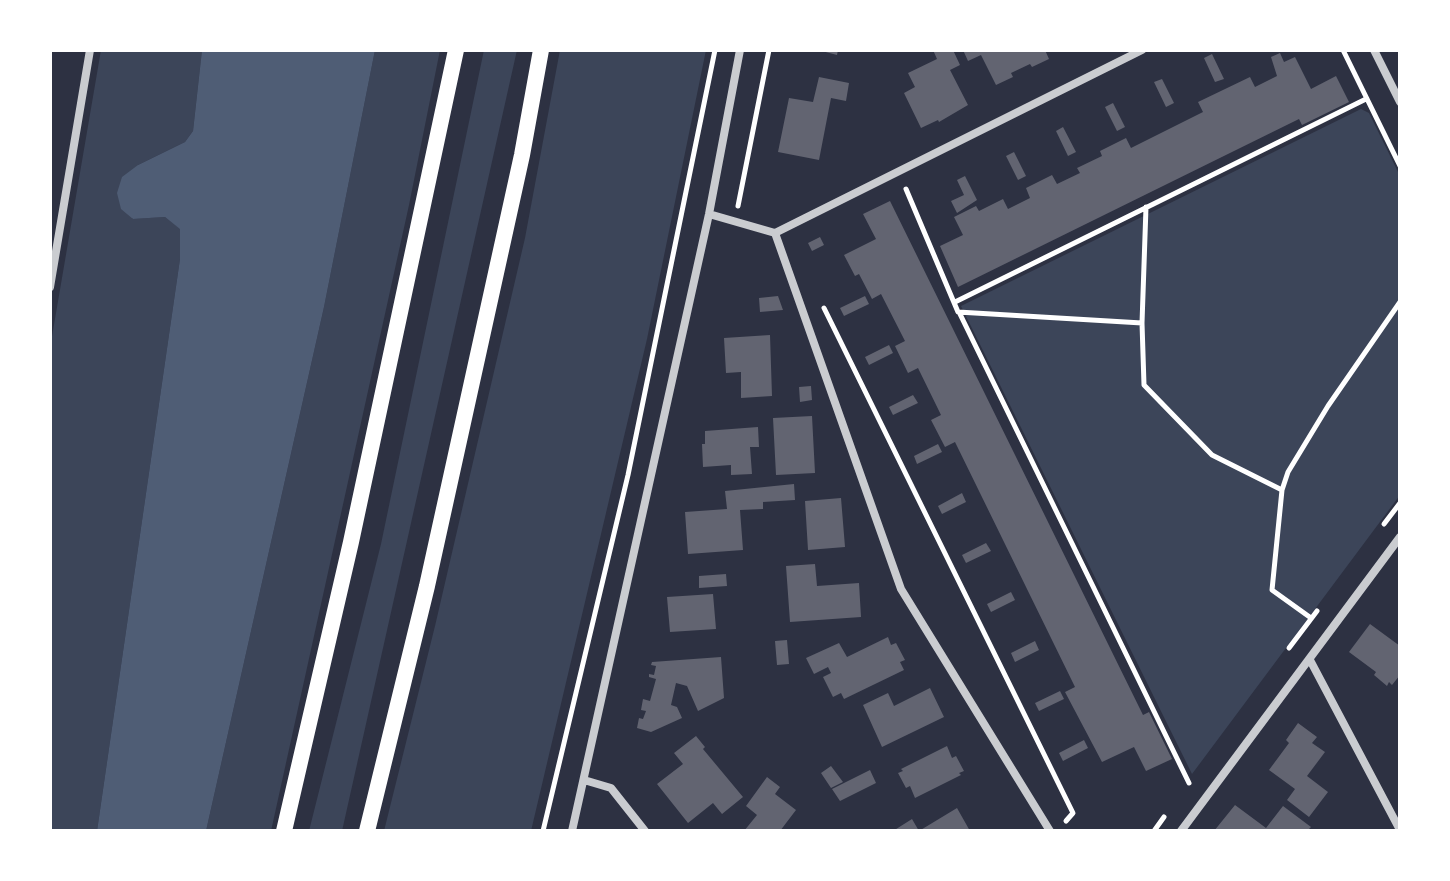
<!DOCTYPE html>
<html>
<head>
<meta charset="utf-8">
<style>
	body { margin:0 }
	#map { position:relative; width:1450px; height:881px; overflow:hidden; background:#2d3142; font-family:Mulish,sans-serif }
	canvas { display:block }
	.frame { position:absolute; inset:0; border:52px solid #fff; pointer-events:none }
</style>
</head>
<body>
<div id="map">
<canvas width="1450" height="881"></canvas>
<div class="frame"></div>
</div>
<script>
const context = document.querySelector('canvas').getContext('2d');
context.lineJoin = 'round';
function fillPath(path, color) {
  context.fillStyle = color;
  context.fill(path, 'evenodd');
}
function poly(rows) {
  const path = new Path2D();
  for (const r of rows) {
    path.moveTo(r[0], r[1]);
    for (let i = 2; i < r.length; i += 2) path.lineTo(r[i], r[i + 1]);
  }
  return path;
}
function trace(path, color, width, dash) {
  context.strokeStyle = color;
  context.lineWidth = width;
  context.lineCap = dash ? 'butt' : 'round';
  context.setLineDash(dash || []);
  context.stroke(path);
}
fillPath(poly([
	[101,50,202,50,193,131,185,142,138,165,132,219,165,217,181,229,180,259,97,831,50,831,50,348],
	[375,50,440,50,409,205,271,831,206,831,324,307],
	[484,50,517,50,342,831,309,831,381,544],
	[560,50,706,50,647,339,531,831,384,831,435,626,525,238],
	[1361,109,1369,113,1400,176,1400,495,1192,774,961,306]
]), '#3c4559');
fillPath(poly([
	[202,50,375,50,324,307,206,831,97,831,180,259,180,229,165,217,133,219,121,209,117,193,122,177,138,165,185,142,193,131]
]), '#4f5d75');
fillPath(poly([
	[818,50,838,50,837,55],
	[933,50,953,50,960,65,950,70,968,105,939,122,938,120,921,128,904,93,915,87,908,73,937,59],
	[963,50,1045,50,1049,59,1032,67,1030,64,1011,73,1013,77,996,85,981,55,968,61],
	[1280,53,1284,62,1295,57,1311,89,1336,76,1349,102,1302,125,1299,119,958,287,940,246,963,235,954,217,976,206,979,211,1003,199,1008,209,1030,198,1026,188,1052,175,1057,184,1080,173,1077,168,1102,156,1100,151,1126,138,1131,148,1203,112,1198,102,1250,77,1255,87,1277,76,1271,57],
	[1212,54,1224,79,1215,82,1204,58],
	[819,77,849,83,846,101,831,98,819,160,778,152,789,98,813,102],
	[1162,79,1174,103,1166,107,1154,82],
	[1113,103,1125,127,1117,131,1105,107],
	[1063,127,1076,152,1068,156,1056,131],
	[1014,152,1026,176,1018,180,1006,156],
	[965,176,977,200,957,213,951,201,964,195,957,180],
	[890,201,1143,715,1149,712,1172,759,1146,771,1134,747,1102,762,1065,692,1075,687,955,442,945,447,931,420,941,415,918,368,908,373,895,346,905,341,881,294,872,299,859,274,855,276,844,255,876,239,863,214],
	[820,237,824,245,812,251,808,243],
	[778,296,783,310,760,312,759,298],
	[865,296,869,304,844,316,840,308],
	[770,335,772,396,741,398,741,372,726,373,724,338],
	[889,345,893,353,869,365,865,357],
	[811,386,812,400,800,402,799,387],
	[913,395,918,403,893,415,889,407],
	[812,416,815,473,776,475,773,418],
	[758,427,759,447,750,447,752,474,731,475,731,465,703,467,702,444,705,444,705,431],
	[938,444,942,452,917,464,914,456],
	[794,484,795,500,763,502,763,509,740,510,743,550,688,554,685,512,727,509,725,491],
	[962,493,966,502,942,514,938,506],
	[841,498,845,547,808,550,805,501],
	[986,543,991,551,966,563,962,555],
	[815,564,817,586,859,583,861,617,790,622,786,566],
	[726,574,727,586,699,588,699,576],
	[1011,592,1015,600,991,612,987,604],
	[713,594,716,629,670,632,667,597],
	[1370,624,1400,646,1400,675,1392,685,1389,682,1387,686,1374,675,1376,672,1349,652],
	[888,637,891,645,896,643,905,660,900,662,904,670,844,699,841,693,833,697,823,677,831,673,828,667,814,674,806,658,839,643,847,657],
	[787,640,789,664,777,665,775,641],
	[1035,641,1039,650,1015,662,1011,653],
	[721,657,724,698,698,711,687,686,676,683,671,705,677,707,682,718,651,732,637,728,639,718,643,719,646,711,641,710,643,699,650,701,656,679,649,677,649,674,654,675,656,666,651,665,652,662],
	[930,688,944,717,882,747,863,705,888,693,894,706],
	[1060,691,1064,699,1039,711,1035,703],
	[1298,723,1317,737,1312,743,1325,752,1307,776,1328,792,1309,817,1287,800,1295,789,1269,770,1289,743,1286,740],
	[696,736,705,747,703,749,743,797,722,814,713,803,688,823,657,784,683,764,674,753],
	[1084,740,1088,748,1063,761,1059,753],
	[947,746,952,758,956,756,964,771,959,773,961,775,915,798,910,786,906,788,898,773,903,771,901,769],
	[831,766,843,782,831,788,821,773],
	[870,770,876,783,840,801,832,789],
	[767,777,780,787,775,794,796,810,780,831,744,831,757,815,746,806],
	[1235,805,1266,828,1283,806,1311,827,1307,831,1214,831],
	[957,808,970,831,893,831,912,819,919,831]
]), '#626471');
trace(poly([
	[1343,50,1400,166],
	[906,189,958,312,1142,323,1144,385,1212,455,1282,490],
	[738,206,769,50],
	[955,302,1366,99],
	[824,308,1073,813,1066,821],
	[959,312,1189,783],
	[1142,323,1146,207],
	[1384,524,1400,503],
	[1311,618,1272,590,1282,490,1288,472,1328,406,1400,302],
	[1289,648,1317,611],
	[543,831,628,475,715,50],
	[1154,831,1164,817]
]), '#fff', 5);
trace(poly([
	[1374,50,1400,102],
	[709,214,775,233,901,589,1050,831],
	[775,233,1142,50],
	[50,287,90,50],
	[1310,660,1400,830],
	[584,780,611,788,645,831],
	[572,831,709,214,740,50],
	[1181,831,1400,537]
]), '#caccd0', 8);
trace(poly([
	[284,831,351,542,456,50],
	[367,831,427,586,522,155,541,50]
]), '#fff', 16);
</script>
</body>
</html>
